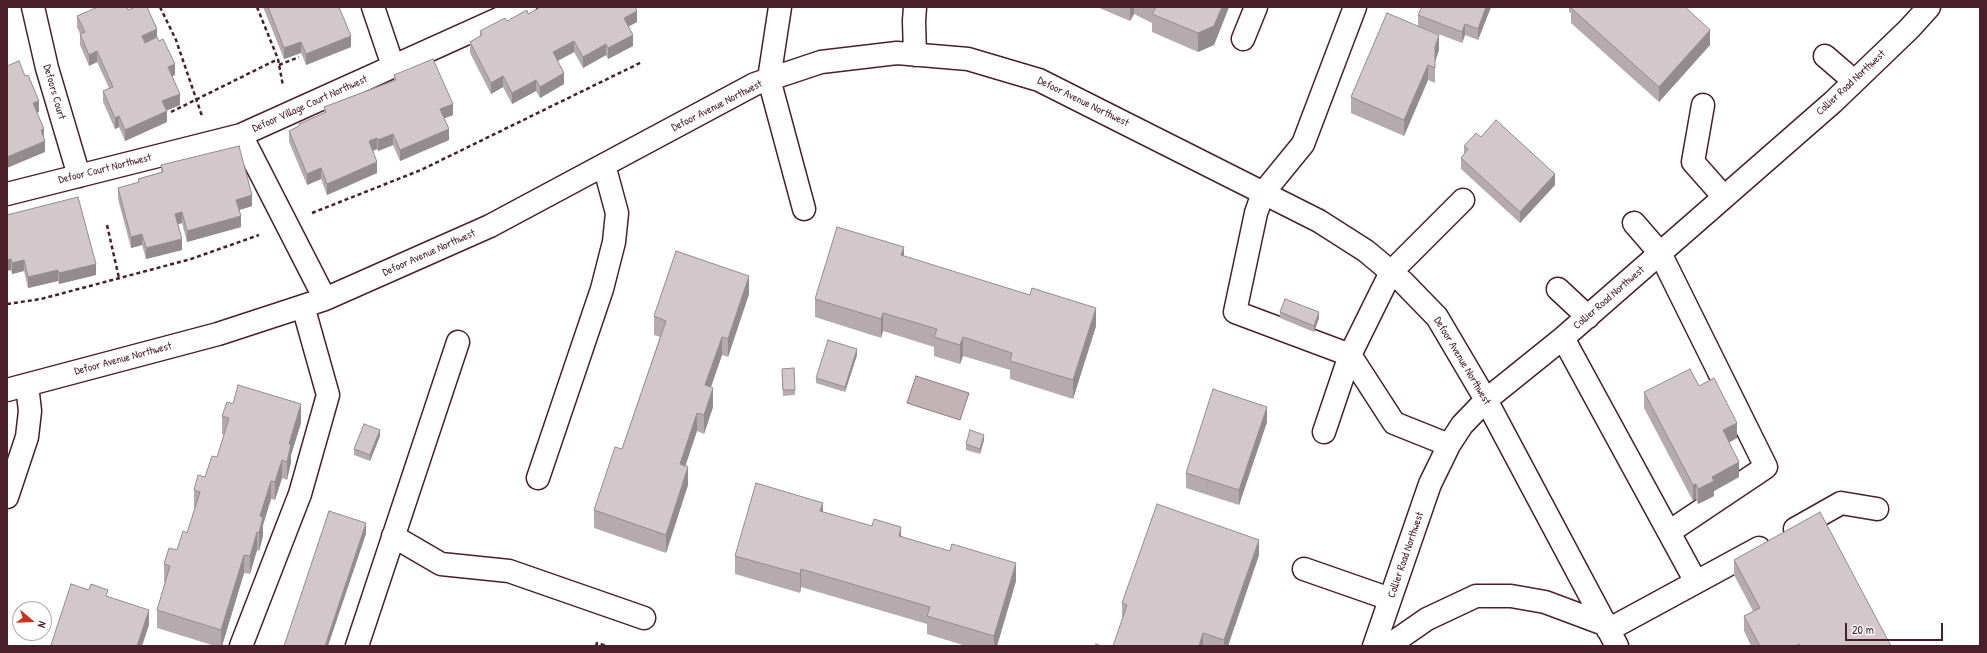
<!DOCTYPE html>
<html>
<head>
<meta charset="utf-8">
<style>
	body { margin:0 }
	#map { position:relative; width:1987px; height:653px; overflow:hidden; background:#fff; font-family:"Patrick Hand",sans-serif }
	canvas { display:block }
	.frame { position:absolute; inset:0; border:8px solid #4a1f2b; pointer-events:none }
	.north { position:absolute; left:12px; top:601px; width:40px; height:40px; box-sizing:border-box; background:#fff; border:1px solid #b7a5aa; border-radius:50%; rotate:109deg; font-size:11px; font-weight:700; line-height:16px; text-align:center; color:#4a1f2b }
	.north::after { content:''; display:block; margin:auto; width:14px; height:18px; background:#c8321e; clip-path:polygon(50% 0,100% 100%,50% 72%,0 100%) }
	.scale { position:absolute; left:1845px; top:623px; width:98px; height:18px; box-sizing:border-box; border:2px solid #4a1f2b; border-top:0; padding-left:5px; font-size:12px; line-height:14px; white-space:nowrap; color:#4a1f2b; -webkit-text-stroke:3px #fff; paint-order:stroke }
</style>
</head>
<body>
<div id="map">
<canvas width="1987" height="653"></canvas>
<div class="frame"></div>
<div class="north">N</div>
<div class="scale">20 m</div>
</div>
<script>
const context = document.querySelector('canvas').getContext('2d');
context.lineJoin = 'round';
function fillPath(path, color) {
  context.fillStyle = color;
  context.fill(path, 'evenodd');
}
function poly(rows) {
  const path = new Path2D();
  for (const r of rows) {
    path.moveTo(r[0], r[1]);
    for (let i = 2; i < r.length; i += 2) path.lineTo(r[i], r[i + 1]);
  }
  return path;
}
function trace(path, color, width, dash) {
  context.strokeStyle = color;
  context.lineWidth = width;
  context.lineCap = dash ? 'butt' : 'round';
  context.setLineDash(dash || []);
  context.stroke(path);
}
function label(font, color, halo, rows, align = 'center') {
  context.font = font + ' "Patrick Hand",sans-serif';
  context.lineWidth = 3;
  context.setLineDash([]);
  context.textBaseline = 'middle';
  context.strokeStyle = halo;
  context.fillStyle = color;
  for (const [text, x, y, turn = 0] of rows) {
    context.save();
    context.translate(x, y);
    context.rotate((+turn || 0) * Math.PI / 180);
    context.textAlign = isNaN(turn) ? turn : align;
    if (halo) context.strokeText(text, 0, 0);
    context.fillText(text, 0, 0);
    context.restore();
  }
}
const water = poly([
	[916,376,969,393,960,420,907,403,916,376]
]);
fillPath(water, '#c1b3b6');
trace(water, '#91787e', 1);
const minor = poly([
	[33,7,47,68,79,176],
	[373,7,393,66],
	[780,7,769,79,804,209],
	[915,7,914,21,915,55],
	[1355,7,1303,144,1263,193,1256,213,1235,312,1350,355,1394,423,1449,445],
	[1243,39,1256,7],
	[1825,56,1854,81],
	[1703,105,1693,162,1724,197],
	[241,135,325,299],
	[7,194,241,135,525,7],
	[1634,223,1660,253,1766,467,1669,532],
	[1558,289,1588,317],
	[1563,338,1696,582],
	[7,390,218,334,325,299,490,226,755,84,821,62,897,53,968,59,1039,80,1319,221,1366,251,1403,282,1437,317,1486,400,1617,646],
	[1324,432,1350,355,1391,272,1463,200],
	[538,478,602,289,614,242,617,213,604,165],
	[7,497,27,437,30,411,27,385],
	[1795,529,1841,503,1877,509],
	[393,536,441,564,509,571,644,618],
	[1304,569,1390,599],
	[1608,630,1759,548],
	[241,646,300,494,328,395,303,306],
	[357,646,458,342],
	[1374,646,1430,484,1449,445,1462,425,1486,400,1563,338,1833,102,1909,29,1929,7],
	[1388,646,1427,619,1476,596,1511,596,1545,602,1604,624]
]);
trace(minor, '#4a1f2b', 25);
trace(poly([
	[160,7,176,40,202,116],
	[257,7,278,59,283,86],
	[279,65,299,57],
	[171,112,278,59],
	[312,213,421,170,642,62],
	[107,225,119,278],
	[7,304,41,299,191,259,259,235],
	[596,646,597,643,607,646]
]), '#4a1f2b', 2.5, [4, 3]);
trace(minor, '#fff', 22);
fillPath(poly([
	[263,7,339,7,351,47,306,65,301,53,284,59],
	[1097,7,1229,7,1214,45,1198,52,1152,32,1152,23,1134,14,1130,21],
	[1491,7,1478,40,1465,35,1462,43,1425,29,1439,50,1435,62,1435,83,1428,80,1404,136,1351,113,1351,97,1418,26,1418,15],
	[1569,7,1685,7,1710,45,1659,102,1571,23,1571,13,1569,12],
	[128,10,157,39,175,75,172,76,180,105,166,111,167,122,125,141,119,127,115,129,103,102,103,91,109,88,97,62,89,66,80,45,80,34,77,27,77,16],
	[528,14,637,22,629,26,633,46,608,59,606,55,583,68,574,52,558,61,564,84,540,98,536,91,512,104,503,87,491,94,470,53,470,42,480,36,480,31,507,21],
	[394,75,453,115,444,118,449,140,400,161,393,145,378,151,377,149,373,151,377,173,327,195,321,179,307,185,289,142,289,131,299,126,299,124,324,113,324,107,394,80],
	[1464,146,1555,185,1520,223,1461,169,1461,158,1464,154],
	[161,165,252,206,239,210,241,227,187,242,182,223,178,224,182,250,146,259,142,245,131,248,118,199,118,188,138,183,138,179,161,172],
	[7,215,96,275,59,284,58,281,28,288,24,271,12,274,11,270],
	[904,256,1096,326,1073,399,1010,379,1010,370,963,356,960,364,934,356,934,347,883,331,881,338,815,317,815,299],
	[749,294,728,357,722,355,711,387,713,407,704,434,697,431,685,466,688,485,666,553,594,528,594,510,622,449,660,337,654,335,654,316],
	[1280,312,1319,318,1314,332,1280,318],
	[857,355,845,392,816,383,816,378],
	[782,369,795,390,795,395,783,396],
	[1699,386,1737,438,1729,442,1739,477,1714,491,1714,496,1698,504,1696,499,1693,501,1644,408,1644,392],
	[233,404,301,423,291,455,291,462,287,480,282,478,275,500,271,499,263,525,263,536,259,551,257,550,250,574,244,573,222,646,215,646,157,628,157,610,165,583,164,582,164,564,177,550,187,533,195,509,194,509,194,490,205,477,217,457,224,435,222,434,222,416],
	[1267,422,1239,505,1186,488,1186,473],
	[380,436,370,461,354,455,354,449],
	[984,440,980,454,966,450,966,444],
	[823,512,901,536,1016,581,997,646,966,646,927,634,927,624,801,587,800,593,735,574,735,556],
	[1259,555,1228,646,1113,646,1122,619,1122,603],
	[1734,560,1891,646,1751,646,1744,631,1744,616,1753,611,1734,575]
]), '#b5abaf');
fillPath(poly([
	[1130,7,1134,7,1134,14,1130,21],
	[1222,7,1229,7,1214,45,1198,52,1198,33],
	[1486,7,1491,7,1478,40,1478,29],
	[637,11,637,22,624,29,624,18],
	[1465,24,1465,35,1462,43,1462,32],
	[157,29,157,40,142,47,142,36],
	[1710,30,1710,45,1659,102,1659,87],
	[633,35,633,46,608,59,608,48],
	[1439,35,1439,50,1435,62,1435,47],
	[351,36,351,47,306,65,306,54],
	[574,41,574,52,553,63,553,52],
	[301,42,301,53,284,59,284,48],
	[606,44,606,55,583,68,583,57],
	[97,51,97,62,89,66,89,55],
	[175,64,175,75,168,78,168,67],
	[1428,65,1428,80,1404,136,1404,120],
	[564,73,564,84,540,98,540,87],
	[503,76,503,87,491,94,491,83],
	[536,80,536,91,512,104,512,93],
	[180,94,180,105,162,112,162,101],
	[39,101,39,112,33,114,33,103],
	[453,104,453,115,440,120,440,109],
	[167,111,167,122,125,141,125,130],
	[119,116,119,127,115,129,115,118],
	[44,129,44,140,41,130],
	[449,129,449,140,400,161,400,150],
	[393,134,393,145,378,151,378,140],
	[377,138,377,149,369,152,369,141],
	[45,141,45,152,7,168,7,157],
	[377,162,377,173,327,195,327,184],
	[321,168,321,179,307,185,307,174],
	[1555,174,1555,185,1520,223,1520,212],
	[252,195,252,206,236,211,236,200],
	[182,212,182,223,175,225,175,214],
	[241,216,241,227,187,242,187,231],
	[142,234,142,245,131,248,131,237],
	[182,239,182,250,146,259,146,248],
	[904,247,904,265,901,255],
	[11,259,11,270,7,271,7,260],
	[24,260,24,271,12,274,12,263],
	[96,264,96,275,59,284,59,273],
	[58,270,58,281,28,288,28,277],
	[749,276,749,294,728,357,728,339],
	[7,281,8,281,8,292,7,292],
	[1096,308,1096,326,1073,399,1073,380],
	[1319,312,1319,318,1314,332,1314,326],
	[883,313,883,331,881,338,881,319],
	[722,337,722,355,705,404,705,385],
	[963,337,963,356,960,364,960,345],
	[857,349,857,355,845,392,845,387],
	[713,388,713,407,704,434,704,415],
	[301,404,301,423,291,455,291,462,287,480,287,462,289,444],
	[1267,407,1267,422,1239,505,1239,490],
	[697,413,697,431,680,482,680,464],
	[1737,423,1737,438,1723,446,1723,430],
	[380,430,380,436,370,461,370,455],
	[984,435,984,440,980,454,980,449],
	[282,460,282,478,275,500,275,482],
	[1739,462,1739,477,1714,491,1714,496,1698,504,1698,489,1712,477],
	[688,467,688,485,666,553,666,535],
	[271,481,271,499,263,525,263,536,259,551,259,533,260,516],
	[1696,484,1696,499,1693,501,1693,485],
	[823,503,823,521,820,511],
	[366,523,366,534,328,646,325,646],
	[901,527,901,545,899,536],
	[257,532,257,550,250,574,250,556],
	[1259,540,1259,555,1228,646,1224,646,1224,640],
	[244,555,244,573,222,646,221,646,221,630],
	[1016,563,1016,581,997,646,994,646,994,636],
	[801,569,801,587,800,593,800,574],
	[149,610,149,625,142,646,137,646],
	[1203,633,1203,646,1199,646]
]), '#938b8e');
const building = poly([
	[98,7,127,7,128,10,135,7,147,7,157,29,142,36,145,43,157,37,159,41,163,39,175,64,168,67,180,94,162,101,167,111,125,130,119,116,115,118,103,91,113,87,97,51,89,55,80,34,85,32,77,16,98,7],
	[268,7,339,7,351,36,306,54,301,42,284,48,268,7],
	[541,7,635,7,637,11,624,18,633,35,608,48,606,44,583,57,574,41,553,52,564,73,540,87,536,80,512,93,503,76,491,83,470,42,482,35,480,31,505,18,507,21,527,10,528,14,541,7],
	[1156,7,1222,7,1214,26,1198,33,1152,14,1156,7],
	[1422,7,1486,7,1478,29,1465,24,1462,32,1418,15,1422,7],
	[1571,7,1685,7,1710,30,1659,87,1571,8,1571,7],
	[1387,13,1439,35,1435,47,1435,68,1428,65,1404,120,1351,97,1387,13],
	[433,59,453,104,440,109,449,129,400,150,393,134,378,140,377,138,369,141,377,162,327,184,321,168,307,174,289,131,299,126,299,124,326,112,324,107,396,80,394,75,433,59],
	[19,61,25,76,28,75,39,101,33,103,44,129,41,130,45,141,7,157,7,66,19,61],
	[1496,120,1555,174,1520,212,1461,158,1468,149,1464,146,1476,133,1481,137,1496,120],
	[239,146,252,195,236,200,241,216,187,231,182,212,175,214,182,239,146,248,142,234,131,237,118,188,139,182,138,179,163,172,161,165,239,146],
	[78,197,96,264,59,273,58,270,28,277,24,260,12,263,11,259,7,260,7,215,78,197],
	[837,227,904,247,901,255,1030,295,1032,288,1096,308,1073,380,1010,361,1012,353,963,337,960,345,934,337,937,329,883,313,881,319,815,299,837,227],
	[676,251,749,276,728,339,722,337,705,385,713,388,704,415,697,413,680,464,688,467,666,535,594,510,615,447,622,449,666,321,654,316,676,251],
	[1285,299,1319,312,1314,326,1280,312,1285,299],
	[828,340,857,349,845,387,816,378,828,340],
	[794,368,795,390,783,390,782,369,794,368],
	[1690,369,1699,386,1714,378,1737,423,1723,430,1739,462,1712,477,1714,481,1698,489,1696,484,1693,485,1644,392,1690,369],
	[238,385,301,404,289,444,291,444,287,462,282,460,275,482,271,481,260,516,263,517,259,533,257,532,250,556,244,555,221,630,157,610,170,566,164,564,169,548,177,550,183,531,187,533,200,492,194,490,198,475,205,477,212,456,217,457,229,418,222,416,227,402,233,404,238,385],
	[1213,389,1267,407,1239,490,1186,473,1213,389],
	[364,424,380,430,370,455,354,449,364,424],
	[970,430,984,435,980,449,966,444,970,430],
	[756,483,823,503,820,511,872,526,874,519,901,527,899,536,950,551,952,544,1016,563,994,636,927,616,930,607,801,569,800,574,735,556,756,483],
	[1157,504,1259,540,1224,640,1203,633,1199,646,1113,646,1127,605,1122,603,1157,504],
	[329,511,366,523,325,646,284,646,329,511],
	[1820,512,1891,646,1800,646,1799,644,1796,646,1760,646,1744,616,1760,608,1734,560,1820,512],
	[71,584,89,590,91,584,108,590,106,596,149,610,137,646,55,646,51,645,71,584],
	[1096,644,1101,646,1095,646,1096,644]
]);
fillPath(building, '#d2c7cb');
trace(building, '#938b8e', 1);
label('11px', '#4a1f2b', '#fff', [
	["Collier Road Northwest",1851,83,-43],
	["Defoors Court",54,92,74],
	["Defoor Avenue Northwest",1083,102,26],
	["Defoor Village Court Northwest",310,104,-24],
	["Defoor Avenue Northwest",717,106,-27],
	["Defoor Court Northwest",105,169,-14],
	["Defoor Avenue Northwest",429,253,-24],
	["Collier Road Northwest",1609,298,-41],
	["Defoor Avenue Northwest",123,359,-15],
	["Defoor Avenue Northwest",1462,361,59],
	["Collier Road Northwest",1406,555,-71]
]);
</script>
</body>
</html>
